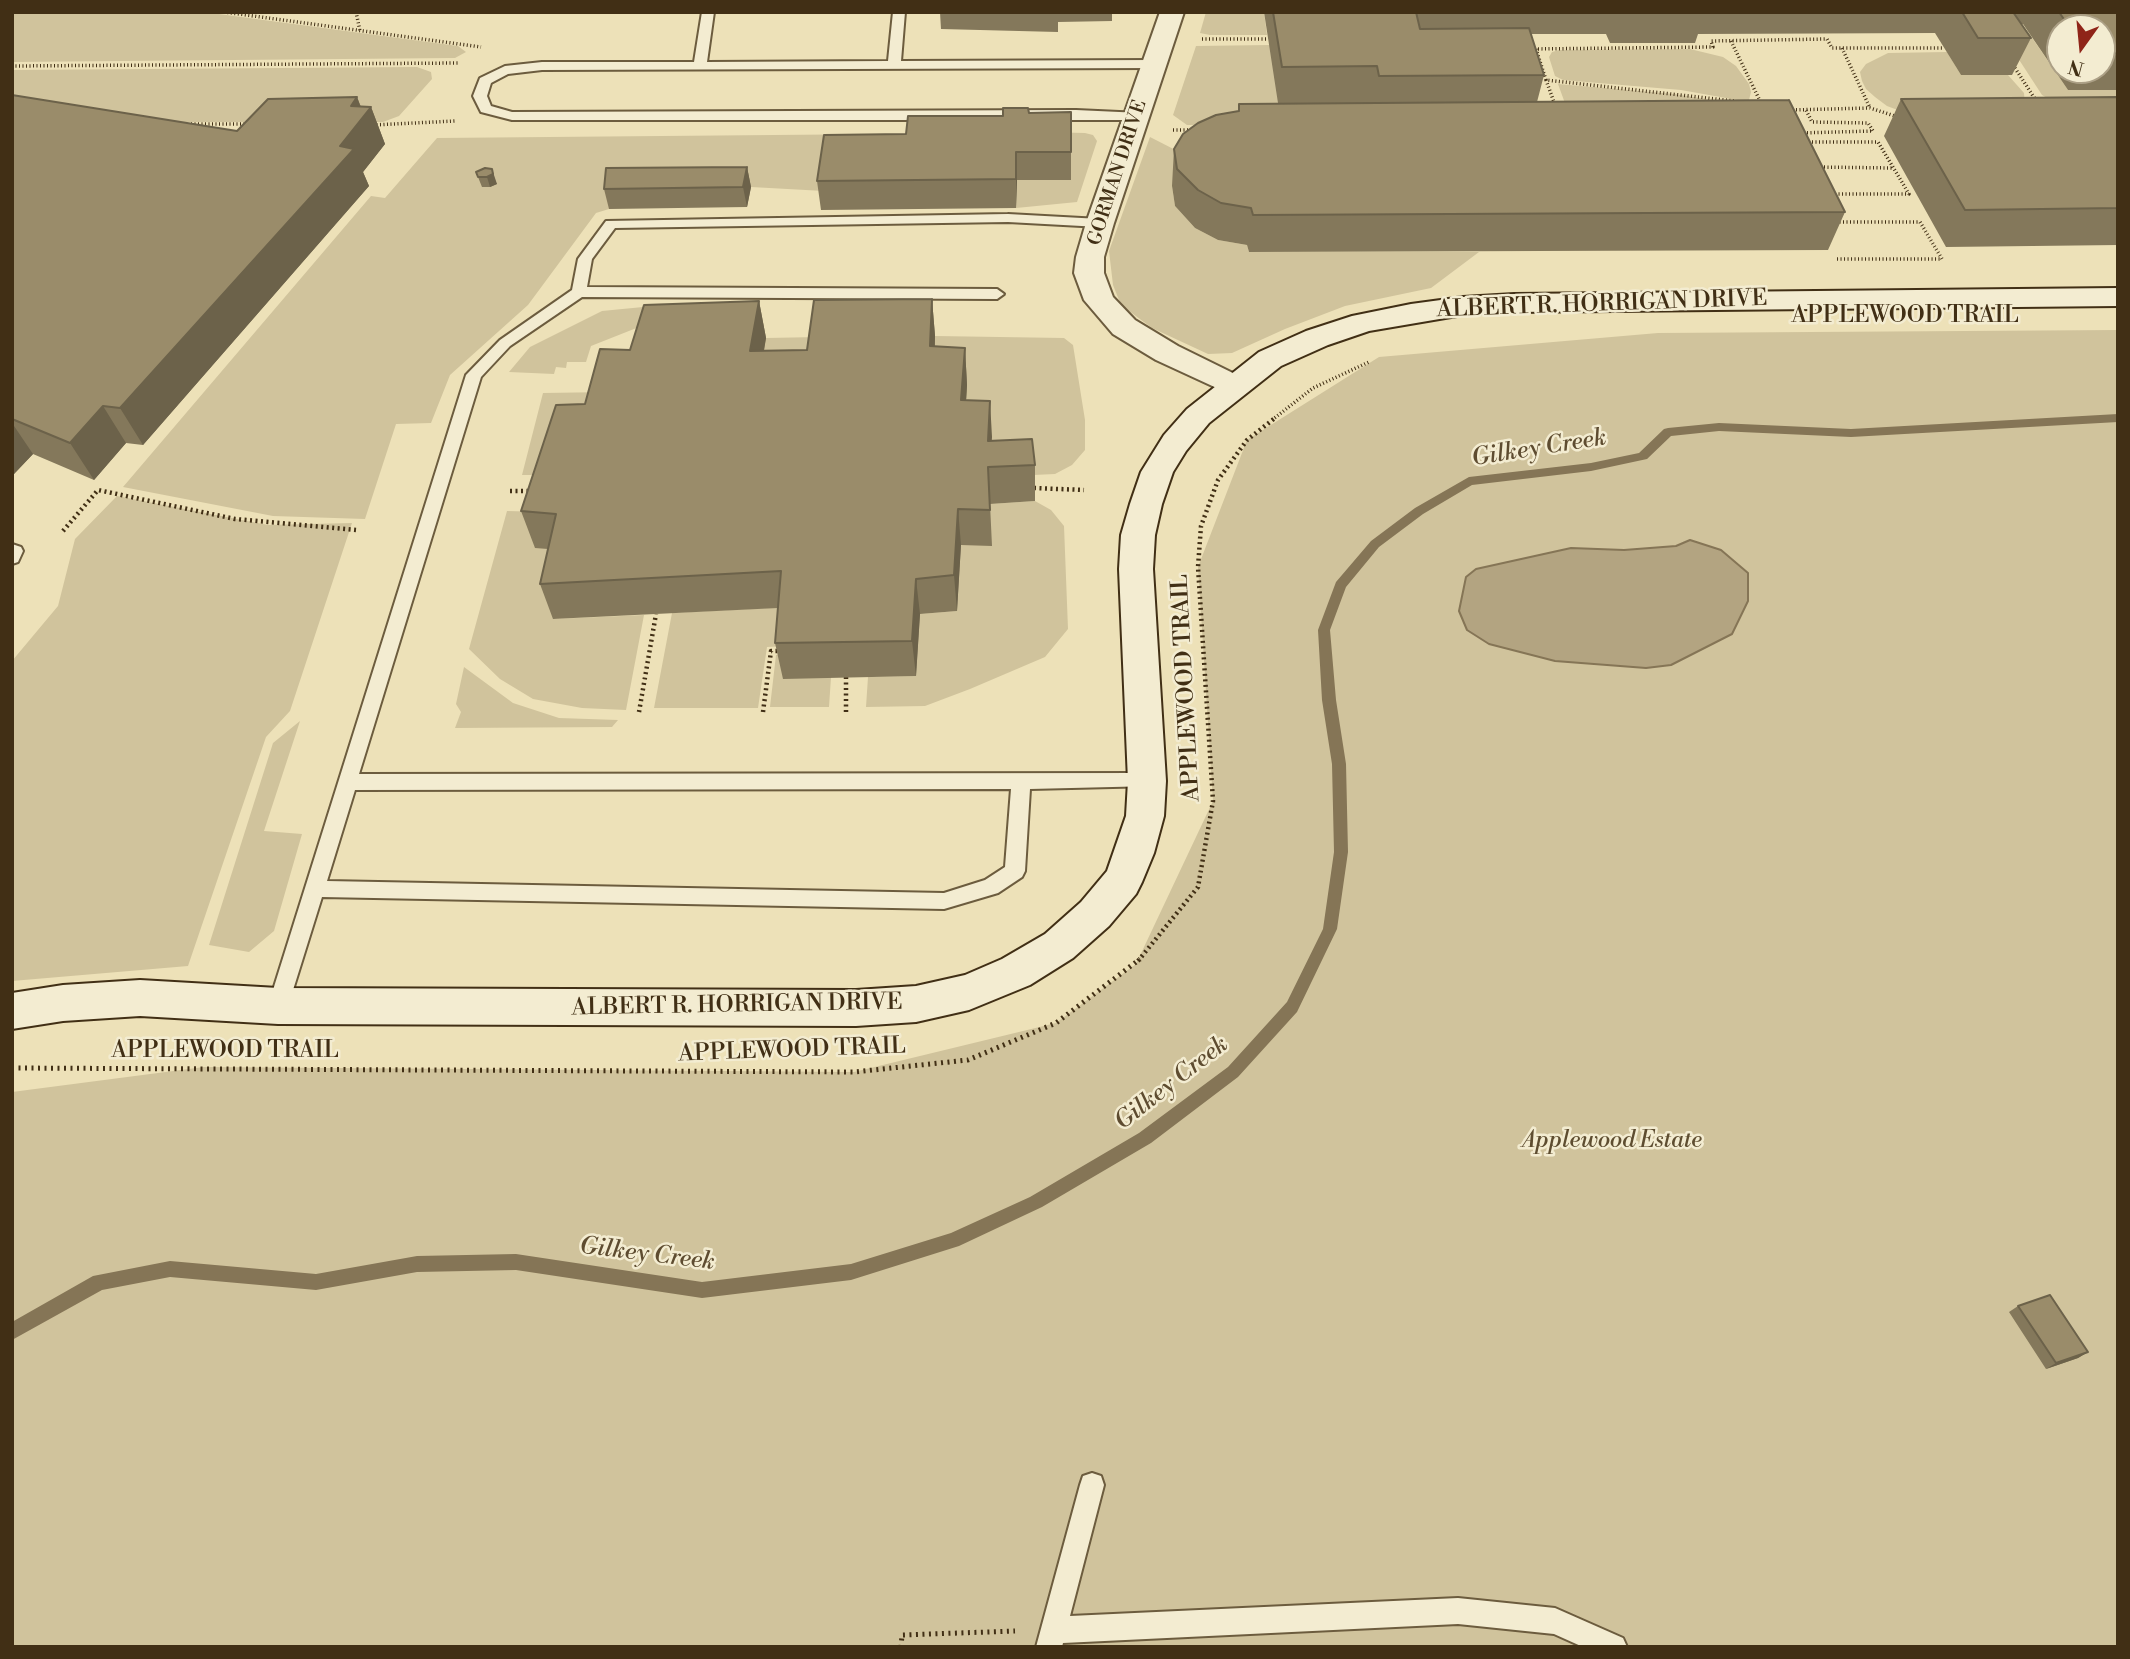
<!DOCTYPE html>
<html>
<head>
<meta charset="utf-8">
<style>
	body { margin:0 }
	#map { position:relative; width:2130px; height:1659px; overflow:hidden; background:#ede1b8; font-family:"Libre Bodoni",serif }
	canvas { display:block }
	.frame { position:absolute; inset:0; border:14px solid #412f15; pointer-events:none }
	.north { position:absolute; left:2046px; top:14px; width:70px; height:70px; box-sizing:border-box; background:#f3ecd1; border:2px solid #aca086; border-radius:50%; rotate:195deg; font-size:19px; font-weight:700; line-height:28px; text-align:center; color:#412f15 }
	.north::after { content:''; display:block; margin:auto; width:24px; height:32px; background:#8f2418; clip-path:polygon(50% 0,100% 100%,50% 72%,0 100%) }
</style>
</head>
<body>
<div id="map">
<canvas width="2130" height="1659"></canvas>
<div class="frame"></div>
<div class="north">N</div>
</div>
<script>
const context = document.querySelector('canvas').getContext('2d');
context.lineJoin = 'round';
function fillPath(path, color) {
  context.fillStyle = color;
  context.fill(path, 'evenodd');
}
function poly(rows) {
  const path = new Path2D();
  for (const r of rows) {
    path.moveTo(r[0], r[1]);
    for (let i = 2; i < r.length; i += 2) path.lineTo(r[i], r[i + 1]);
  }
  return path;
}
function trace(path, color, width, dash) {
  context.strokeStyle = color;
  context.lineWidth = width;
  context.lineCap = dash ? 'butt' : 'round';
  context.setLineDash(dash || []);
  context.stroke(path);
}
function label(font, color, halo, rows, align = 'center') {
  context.font = font + ' "Libre Bodoni",serif';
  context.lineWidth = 5;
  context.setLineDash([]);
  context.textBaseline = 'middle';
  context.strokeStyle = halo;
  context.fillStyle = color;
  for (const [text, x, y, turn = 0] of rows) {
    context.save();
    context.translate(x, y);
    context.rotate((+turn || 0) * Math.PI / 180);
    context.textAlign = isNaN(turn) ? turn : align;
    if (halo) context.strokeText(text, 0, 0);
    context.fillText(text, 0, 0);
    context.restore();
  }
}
fillPath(poly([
	[12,12,204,12,458,46,466,52,455,58,12,62],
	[1206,12,1264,12,1267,35,1210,35,1200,33],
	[2001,32,2028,32,2068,90,2118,90,2118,119,2062,107,2042,95],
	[1269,45,1354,124,1187,125,1173,115,1196,46],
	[1690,49,1723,57,1736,66,1749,84,1751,92,1749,100,1737,100,1681,90,1563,80,1555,76,1549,57,1552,52,1559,50],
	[1947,52,1961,75,2008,75,2024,93,2025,105,1911,115,1887,106,1875,97,1866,89,1862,81,1860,72,1866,64,1888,53],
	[417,67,431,72,432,79,399,116,383,122,15,122,12,124,12,70],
	[1558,84,1674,94,1738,104,1570,117],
	[1043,132,1085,133,1093,135,1097,141,1077,202,1016,208,1017,180,1071,180],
	[886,134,896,163,824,191,751,187,612,188,609,209,596,213,528,305,450,375,431,423,396,424,365,519,273,516,123,487,371,196,385,198,437,138],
	[1150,137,1195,160,1172,186,1175,206,1195,228,1218,240,1247,245,1249,252,1479,252,1431,288,1345,306,1285,329,1232,353,1208,354,1152,328,1121,305,1113,285,1109,251],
	[643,307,639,327,591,346,586,362,567,362,566,368,556,367,554,374,509,372,530,347,602,311],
	[2118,330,2118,1647,12,1647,12,1092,204,1067,854,1072,1056,1023,1136,964,1213,801,1198,567,1247,440,1379,357,1658,333],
	[935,336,1064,338,1073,345,1085,420,1085,450,1072,465,1055,474,990,477,933,384],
	[819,337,813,387,757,388,766,338],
	[609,392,557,475,522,475,543,393],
	[117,496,268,525,352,523,290,711,266,737,188,966,12,981,12,661,58,606,75,539],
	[1035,501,1051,510,1064,526,1068,629,1045,657,970,689,925,706,866,707,868,677,916,676,920,614,957,611,961,545,990,504],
	[507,511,546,512,568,550,554,619,644,615,626,710,582,708,533,699,500,679,469,649],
	[788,607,786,646,767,647,758,708,654,708,672,613],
	[785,654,831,677,829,707,770,707,776,655],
	[464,667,513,703,559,718,618,720,612,727,455,728,461,712,456,704],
	[300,721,264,831,302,834,274,931,249,952,209,945,273,743]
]), '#d0c39c');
const water = poly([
	[1690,540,1721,550,1748,573,1748,601,1732,634,1671,665,1646,668,1555,661,1489,644,1467,630,1459,611,1466,577,1476,569,1571,548,1624,550,1676,546,1690,540]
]);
fillPath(water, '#b3a481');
trace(water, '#857556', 2);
fillPath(poly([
	[2118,414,2118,422,1851,437,1719,431,1671,436,1647,459,1591,471,1472,485,1423,514,1379,547,1346,587,1330,630,1336,700,1346,764,1348,852,1337,929,1297,1012,1238,1077,1151,1143,1042,1207,959,1246,851,1280,702,1298,516,1270,417,1272,316,1290,170,1277,102,1290,12,1340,12,1322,93,1276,170,1261,316,1274,417,1256,516,1254,702,1282,851,1264,951,1233,1030,1197,1139,1133,1228,1067,1287,1002,1323,929,1334,852,1332,764,1322,700,1318,630,1336,582,1371,541,1415,508,1469,477,1591,463,1639,453,1664,429,1668,428,1719,423,1851,429,2118,414]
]), '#857556');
const lane = poly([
	[702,12,714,12,707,62,888,61,893,12,905,12,901,61,1155,60,1161,64,1155,68,542,70,508,74,491,83,487,96,491,106,512,112,1076,110,1141,113,1143,116,1136,120,512,120,481,112,473,96,480,78,505,66,542,62,694,62,702,12],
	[1008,214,1100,219,1107,223,1100,227,1008,222,615,228,592,259,587,287,997,289,1004,294,997,299,582,297,510,346,481,377,359,774,1147,773,1154,776,1156,781,1154,786,1030,789,1025,871,1022,877,998,893,944,909,322,897,288,1006,285,1012,278,1015,271,1012,268,1006,466,375,500,340,572,290,578,259,606,221,1008,214],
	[1011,789,1005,867,985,880,944,893,327,881,355,790,1011,789],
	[12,544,21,547,23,551,18,562,12,564,12,544],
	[1092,1473,1101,1476,1104,1485,1070,1616,1458,1598,1555,1608,1623,1638,1627,1647,1583,1647,1554,1634,1458,1624,1063,1643,1062,1647,1036,1647,1080,1485,1083,1476,1092,1473]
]);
const street = poly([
	[1160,12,1184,12,1114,223,1104,257,1104,273,1113,297,1135,320,1178,346,1245,379,1249,386,1245,393,1234,396,1156,360,1113,334,1084,300,1074,273,1076,257,1086,223,1160,12]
]);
const secondary = poly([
	[2118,288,2118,306,1514,312,1463,315,1369,331,1328,345,1281,366,1209,423,1186,451,1173,472,1162,504,1155,535,1153,569,1166,781,1164,816,1154,853,1142,882,1136,894,1109,926,1073,958,1030,985,969,1010,916,1022,856,1026,278,1024,140,1016,63,1021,12,1029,12,993,63,985,140,980,278,988,856,990,916,986,965,975,1002,959,1045,934,1081,902,1107,871,1126,816,1128,781,1119,569,1121,535,1130,504,1141,472,1164,435,1187,409,1259,352,1306,331,1352,316,1411,304,1463,297,1514,294,2118,288]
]);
trace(lane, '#6c5c3e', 4);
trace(street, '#6c5c3e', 4);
trace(secondary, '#412f15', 4);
trace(poly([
	[224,12,481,47],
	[356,12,360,31],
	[1202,39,1268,39],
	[1731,41,1761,103],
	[1842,48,1870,108],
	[1531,49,1713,47,1711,41,1827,39,1832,48,1944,48],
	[1536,49,1546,80,1734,101],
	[2013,65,2037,102],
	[12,66,459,63],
	[1546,80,1555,105],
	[1789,110,1870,108,1898,117],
	[191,124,249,124],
	[373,125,455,121],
	[1173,130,1192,130],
	[1800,133,1873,131,1868,123,1812,122,1806,110],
	[1805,142,1878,142,1909,194,1831,194],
	[1817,167,1892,168],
	[1836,222,1920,222,1942,259,1837,259],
	[1272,420,1313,388,1369,362]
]), '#412f15', 3.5, [1, 2.5]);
trace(poly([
	[1034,488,1084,490],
	[510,491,534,491],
	[63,531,98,490,235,519,356,530],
	[846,677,846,712],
	[639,712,656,614],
	[763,712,771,651,782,651],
	[1138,961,1198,887,1213,801,1198,567,1201,526,1218,480,1247,440,1275,418]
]), '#412f15', 4.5, [2, 3.5]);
trace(poly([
	[12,1068,854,1072,968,1060,1056,1023,1140,959],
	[901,1647,902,1635,1015,1631]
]), '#412f15', 5, [2, 4.5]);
fillPath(lane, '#f3ecd1');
fillPath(street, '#f3ecd1');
fillPath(secondary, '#f3ecd1');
fillPath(poly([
	[940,12,1112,12,1112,21,1058,22,1058,32,941,29],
	[1264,12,2118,12,2118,90,2068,90,2023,24,2021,24,2031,38,2012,75,1961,75,1935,33,1698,34,1695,43,1610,43,1606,34,1531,34,1544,75,1537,102,1845,212,1828,250,1249,252,1247,245,1218,240,1195,228,1175,206,1172,186,1174,149,1239,111,1239,104,1278,103],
	[2060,28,2102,28,2102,70,2060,70],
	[12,95,237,131,357,97,361,107,371,107,385,144,363,172,369,186,143,445,126,443,94,480,33,454,14,474,12,474],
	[2118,97,2118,245,1946,247,1884,136,1901,99],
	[1071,112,1071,180,1017,180,1016,208,821,210,817,181,906,134,1003,116,1029,113],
	[747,167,751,187,747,207,609,209,604,189],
	[485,168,497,184,490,187,482,187,476,172],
	[932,299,935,336,935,347,965,348,967,385,966,400,992,441,1035,465,1035,501,990,504,992,546,961,545,957,611,920,614,916,676,783,679,775,643,778,608,553,619,540,584,548,549,535,548,521,511,585,404,630,350,759,301,766,338,764,351,807,350],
	[2018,1306,2088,1352,2078,1358,2046,1369,2009,1312]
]), '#84785b');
fillPath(poly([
	[357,97,364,116,371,107,385,144,363,172,369,186,143,445,120,408,340,146,351,106],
	[1016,152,1017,180,1016,208],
	[747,167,751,187,747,207,743,187],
	[492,169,497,184,490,187,487,177],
	[932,299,935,336,933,384,930,346],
	[759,301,766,338,757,388,750,351],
	[965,348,967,385,964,437,961,400],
	[990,401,992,437,990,467,988,441],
	[103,406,126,443,94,480,70,443],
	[12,423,33,454,14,474,12,472],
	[958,509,961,545,957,611,954,575],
	[916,579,920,614,916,676,912,641],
	[2088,1352,2078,1358,2046,1369,2056,1363]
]), '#6c624a');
const building = poly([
	[1273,12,1416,12,1420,29,1529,28,1544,75,1379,76,1377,66,1282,67,1273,12],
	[1962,12,2013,12,2031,38,1978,38,1962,12],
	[2059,12,2118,12,2118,53,2102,53,2102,28,2070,28,2059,12],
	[12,95,237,131,268,99,357,97,351,106,371,107,340,146,354,149,120,408,103,406,70,443,12,419,12,95],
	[2118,97,2118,208,1965,210,1901,99,2118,97],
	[1789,100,1845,212,1253,215,1251,208,1221,203,1198,190,1177,169,1174,149,1183,134,1198,123,1216,115,1239,111,1239,104,1789,100],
	[1003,108,1028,108,1029,113,1071,112,1071,152,1016,152,1016,179,817,181,824,135,906,134,908,116,1003,116,1003,108],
	[747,167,743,187,604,189,606,168,747,167],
	[485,168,492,169,493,174,487,177,478,177,476,172,485,168],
	[932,299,930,346,965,348,961,400,990,401,988,441,1032,439,1035,465,988,467,990,510,958,509,954,575,916,579,912,641,775,643,781,571,540,584,556,514,521,511,556,405,585,404,600,349,630,350,644,305,759,301,750,351,807,350,814,300,932,299],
	[2050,1295,2088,1352,2056,1363,2018,1306,2050,1295]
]);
fillPath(building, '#9a8c6a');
trace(building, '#6c624a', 2);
label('19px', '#412f15', '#f3ecd1', [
	["GORMAN DRIVE",1118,173,-72]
]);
label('23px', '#412f15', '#f3ecd1', [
	["ALBERT R. HORRIGAN DRIVE",1602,305,-2],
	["APPLEWOOD TRAIL",1905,316],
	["APPLEWOOD TRAIL",1187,688,-93],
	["ALBERT R. HORRIGAN DRIVE",737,1006,-1],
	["APPLEWOOD TRAIL",225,1051],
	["APPLEWOOD TRAIL",792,1051,-2]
]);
label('italic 23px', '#5e4d30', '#f3ecd1', [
	["Applewood Estate",1612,1141]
]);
label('italic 24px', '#5e4c30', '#f3ecd1', [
	["Gilkey Creek",1539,449,-9],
	["Gilkey Creek",1172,1084,-38],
	["Gilkey Creek",647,1255,7]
]);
</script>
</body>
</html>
